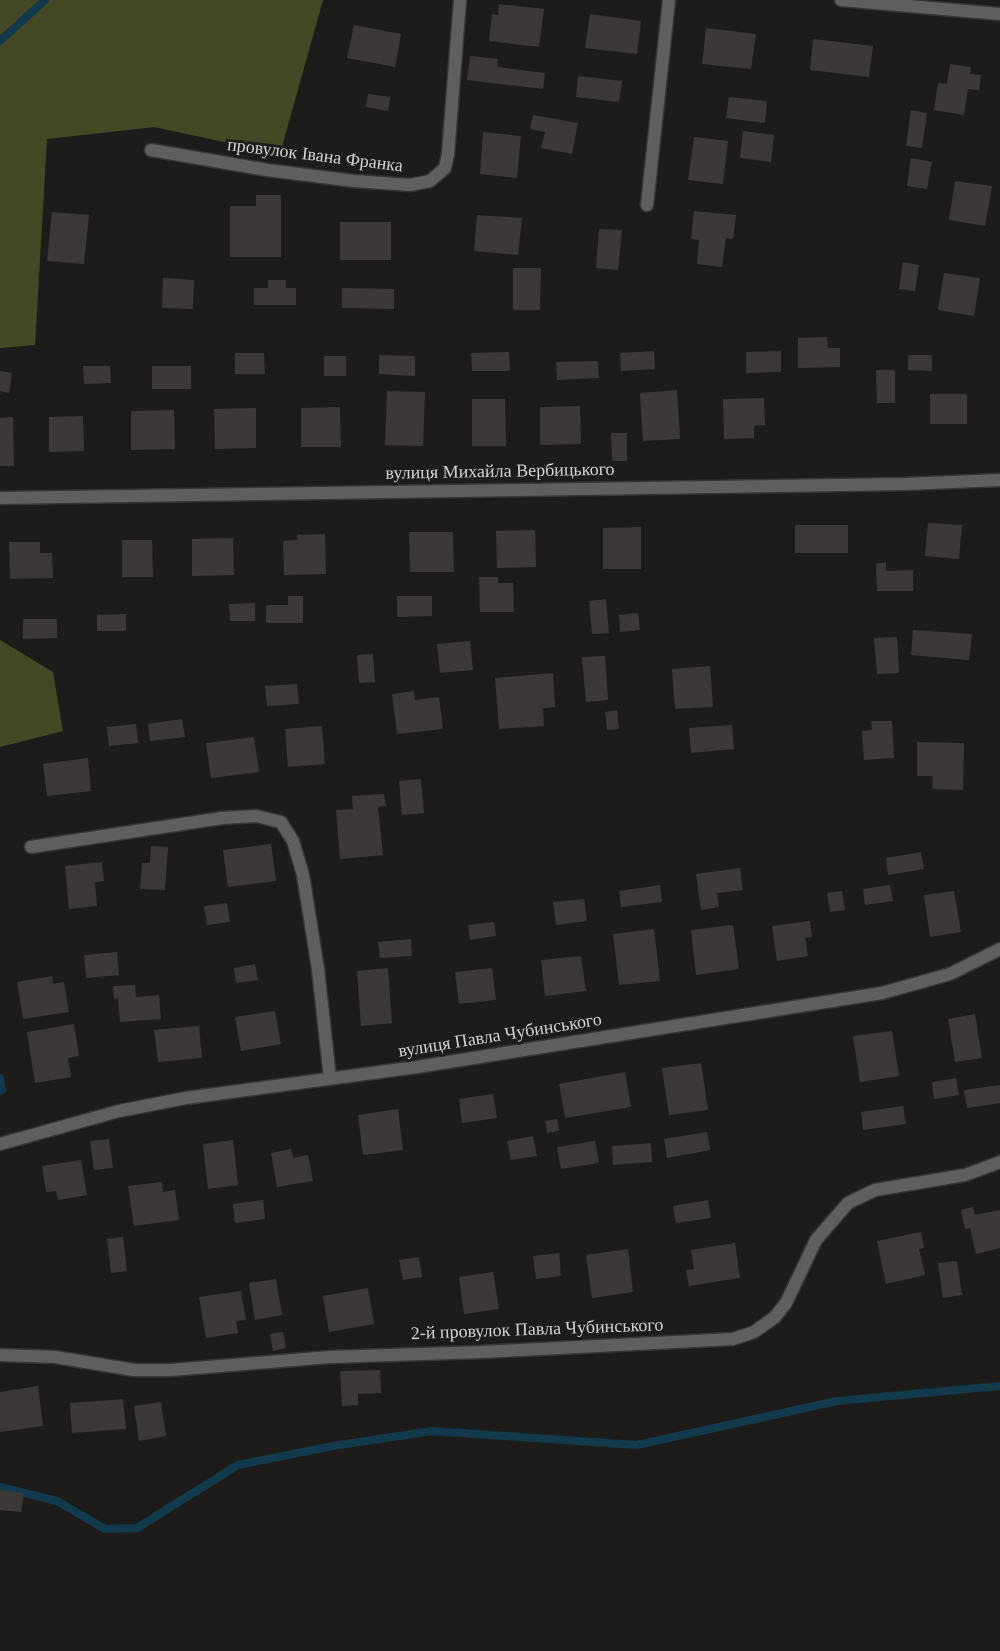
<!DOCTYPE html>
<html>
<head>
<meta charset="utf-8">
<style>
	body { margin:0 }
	canvas { display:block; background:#1e1c1b }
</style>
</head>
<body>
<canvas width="1000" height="1651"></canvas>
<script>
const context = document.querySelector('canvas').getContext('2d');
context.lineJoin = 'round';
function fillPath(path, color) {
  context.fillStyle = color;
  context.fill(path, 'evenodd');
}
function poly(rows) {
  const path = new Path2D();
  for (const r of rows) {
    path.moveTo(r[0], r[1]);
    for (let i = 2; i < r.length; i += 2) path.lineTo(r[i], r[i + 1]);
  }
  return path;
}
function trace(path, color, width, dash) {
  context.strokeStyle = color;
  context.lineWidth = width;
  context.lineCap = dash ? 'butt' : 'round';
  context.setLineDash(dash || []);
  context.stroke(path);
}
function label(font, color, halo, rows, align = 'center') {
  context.font = font + ' Georgia,serif';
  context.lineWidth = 6;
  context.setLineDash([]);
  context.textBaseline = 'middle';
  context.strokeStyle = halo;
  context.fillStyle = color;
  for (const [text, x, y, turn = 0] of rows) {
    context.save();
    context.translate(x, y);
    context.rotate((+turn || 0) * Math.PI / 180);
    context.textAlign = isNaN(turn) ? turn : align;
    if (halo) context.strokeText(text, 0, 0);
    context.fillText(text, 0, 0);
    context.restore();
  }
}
fillPath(poly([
	[0,0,323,0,280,154,154,127,47,139,35,345,0,348],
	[0,640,53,672,63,731,0,747]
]), '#454824');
trace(poly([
	[0,41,45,0],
	[0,1078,2,1090,0,1091],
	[0,1487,57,1501,105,1529,137,1528,238,1465,333,1446,432,1431,637,1445,837,1401,1000,1386]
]), '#113b4c', 8);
fillPath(poly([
	[499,4,544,9,539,47,489,41,492,14,498,15],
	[590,14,641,21,637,54,585,48],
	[354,25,401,34,395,67,347,58],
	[706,28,756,34,751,69,702,64],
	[813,39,873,46,869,77,810,70],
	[470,56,498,59,497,67,545,73,543,89,467,80],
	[950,64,971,67,970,74,981,75,979,90,968,89,964,115,934,110,938,83,947,84],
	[578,76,622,81,619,102,576,97],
	[368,94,390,97,388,111,366,107],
	[729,97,767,101,765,123,726,118],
	[911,110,927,113,922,148,906,146],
	[533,115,578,123,572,154,541,148,545,132,530,129],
	[743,131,774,135,771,162,740,158],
	[483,132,521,136,517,178,480,174],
	[694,137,728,141,723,184,688,180],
	[911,158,932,162,927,189,907,186],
	[955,181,992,186,985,226,949,220],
	[256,195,281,195,281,257,230,257,230,206,256,206],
	[694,211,736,215,733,239,726,238,722,267,697,264,699,240,691,239],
	[52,212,89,215,84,264,47,261],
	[477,215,522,218,518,255,474,251],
	[340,222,391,222,391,260,340,260],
	[599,229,622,230,618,270,596,268],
	[903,262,919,265,915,291,899,289],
	[513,268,541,268,540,310,513,310],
	[944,273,980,278,974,316,938,310],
	[163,278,194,280,193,309,162,308],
	[268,280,286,280,286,288,296,288,296,305,254,305,254,288,268,288],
	[342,288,394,289,394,309,342,308],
	[827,337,828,348,840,348,840,367,798,368,798,338],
	[654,351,655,369,621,371,620,353],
	[781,351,781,372,746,373,746,352],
	[509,352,510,371,472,371,471,353],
	[235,353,264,353,265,374,235,374],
	[379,355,415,356,415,376,379,374],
	[908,355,932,355,932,371,908,370],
	[324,356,346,356,346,376,324,376],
	[598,361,599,378,557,380,556,362],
	[83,366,110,366,111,383,84,384],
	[152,366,191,366,191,389,152,389],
	[876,370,895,370,895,403,877,403],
	[0,371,12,373,9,393,0,391],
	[677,390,680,439,643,441,640,393],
	[387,391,425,392,423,446,385,445],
	[930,394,967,394,967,424,930,424],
	[764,398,765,425,754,426,754,438,724,439,723,399],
	[472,399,505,399,506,446,472,446],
	[580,406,581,444,540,445,540,407],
	[340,407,341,447,301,447,301,408],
	[256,408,256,448,215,449,214,409],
	[174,410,175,449,131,450,131,411],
	[83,416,84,451,49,452,49,417],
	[13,417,14,466,0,466,0,418],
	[611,433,627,433,627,461,612,461],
	[928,523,962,525,959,559,925,556],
	[795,525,848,525,848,553,795,553],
	[641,527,641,569,603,569,603,528],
	[535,530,536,567,497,568,496,531],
	[409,532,453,532,454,572,410,572],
	[325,534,326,574,284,575,283,541,297,540,297,535],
	[233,538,234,575,192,576,192,539],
	[122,540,152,540,153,577,122,577],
	[9,542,40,542,40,553,52,553,53,578,10,579],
	[876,563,886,563,886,571,913,570,913,591,877,591],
	[479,577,498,577,498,583,513,583,514,612,480,612],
	[288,596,303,596,303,623,266,623,266,605,288,605],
	[397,596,432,596,432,616,397,617],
	[606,599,609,633,592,634,589,601],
	[255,603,255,621,230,621,229,604],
	[638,613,640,630,620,632,619,615],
	[126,614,126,631,97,631,97,615],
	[23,619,57,619,57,638,23,639],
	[913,630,972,634,969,660,911,655],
	[897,637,899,673,877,674,874,638],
	[470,641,473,670,440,673,437,644],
	[373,654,375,682,359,683,357,655],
	[605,656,608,700,586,702,582,657],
	[710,666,713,707,675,709,672,669],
	[553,673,555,707,543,708,544,726,499,729,495,678],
	[297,684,299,704,267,706,265,686],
	[414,691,415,700,439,697,443,729,397,734,392,694],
	[617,710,619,729,607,730,605,712],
	[182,719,185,737,150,741,148,724],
	[871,721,892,721,894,758,864,760,862,731,872,730],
	[136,724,138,743,109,746,107,727],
	[732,725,734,749,691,753,689,728],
	[322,726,325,764,288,767,285,729],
	[254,737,259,772,211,778,206,743],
	[917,742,964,743,963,790,932,789,933,776,917,776],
	[88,758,91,791,47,796,43,764],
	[421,779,424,813,402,815,399,781],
	[384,794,386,806,378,807,383,855,340,859,336,810,353,809,352,796],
	[271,844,276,881,228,887,223,850],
	[151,846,168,847,165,890,140,889,142,863,150,863],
	[921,852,924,869,888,875,886,858],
	[102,862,104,881,95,882,97,906,69,909,65,866],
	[740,868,743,890,717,893,719,907,701,910,696,874],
	[660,885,662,902,621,907,619,891],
	[890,885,893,901,865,905,863,889],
	[842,891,845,910,830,912,827,893],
	[954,891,961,932,930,937,924,895],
	[584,899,587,921,556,925,553,902],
	[227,903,230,922,207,925,204,906],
	[810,921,812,937,805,938,808,956,777,961,772,926],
	[494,922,496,936,470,940,468,925],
	[733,925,739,969,696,975,691,930],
	[654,929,660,981,619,985,613,934],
	[411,939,412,956,380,958,378,942],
	[117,952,119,975,86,978,84,955],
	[581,956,586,991,545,996,541,960],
	[255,964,258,980,236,983,234,968],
	[388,968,392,1023,361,1026,357,971],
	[492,968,496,1000,459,1004,455,972],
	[52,976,53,984,64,982,69,1012,23,1019,17,982],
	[135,985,136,997,159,995,161,1019,120,1022,118,998,114,999,113,986],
	[275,1011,281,1044,241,1051,235,1017],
	[975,1014,982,1058,955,1062,948,1019],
	[74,1024,79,1056,68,1058,71,1077,35,1083,27,1032],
	[199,1026,202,1058,158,1062,154,1030],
	[892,1031,899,1076,860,1082,853,1036],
	[701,1063,708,1110,669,1115,662,1068],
	[625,1072,631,1107,565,1118,559,1084],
	[956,1078,959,1095,934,1099,932,1082],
	[1000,1085,1000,1103,967,1108,964,1090],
	[493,1094,497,1118,462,1123,459,1099],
	[903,1106,906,1124,863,1130,861,1112],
	[398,1109,403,1150,363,1155,358,1115],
	[557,1119,559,1131,547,1133,545,1121],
	[707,1132,710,1150,667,1158,664,1139],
	[533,1136,537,1156,511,1160,507,1141],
	[109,1139,113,1168,94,1170,90,1141],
	[233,1140,238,1185,208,1189,203,1144],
	[595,1141,599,1163,561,1169,557,1147],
	[651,1143,652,1162,613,1165,612,1146],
	[291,1149,293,1158,308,1155,313,1181,277,1187,271,1153],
	[81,1160,87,1195,58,1200,56,1191,46,1192,42,1166],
	[162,1182,163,1192,175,1190,179,1220,134,1226,128,1186],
	[263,1200,265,1219,235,1223,233,1204],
	[708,1200,711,1218,676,1223,673,1206],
	[973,1207,975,1215,1000,1210,1000,1248,976,1254,970,1228,965,1229,961,1210],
	[921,1232,924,1248,919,1249,925,1275,886,1284,877,1241],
	[123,1237,127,1271,111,1273,107,1239],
	[735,1243,740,1278,689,1286,686,1270,694,1269,691,1250],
	[628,1249,633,1292,592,1298,586,1255],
	[559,1253,561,1276,536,1279,533,1256],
	[419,1257,422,1277,403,1280,399,1260],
	[957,1261,962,1295,943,1298,938,1263],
	[493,1272,499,1309,464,1314,459,1277],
	[276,1279,282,1315,255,1320,249,1283],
	[368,1288,374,1324,329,1332,323,1296],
	[241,1291,246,1320,236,1321,238,1333,206,1338,199,1297],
	[283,1332,286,1348,273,1351,270,1334],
	[380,1370,381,1393,358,1394,358,1405,342,1406,340,1371],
	[38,1386,43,1426,0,1432,0,1392],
	[123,1399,126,1429,72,1433,70,1403],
	[161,1402,166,1436,139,1441,134,1406],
	[0,1490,24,1493,21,1512,0,1510]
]), '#3b3837');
const street = poly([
	[841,0,1000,14],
	[151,150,267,170,354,181,410,185,430,181,445,168,448,154,460,0],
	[647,205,669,0],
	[0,498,905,484,1000,480],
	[31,847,222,818,256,816,281,822,293,841,303,875,318,969,330,1078],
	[0,1144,119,1111,186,1098,417,1067,882,993,950,974,1000,949],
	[0,1355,55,1357,134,1370,171,1370,330,1357,482,1352,733,1339,754,1332,775,1317,786,1303,816,1240,848,1203,875,1190,965,1175,1000,1162]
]);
trace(street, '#383635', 15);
trace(street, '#605f5e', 12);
label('18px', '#d5d3d2', '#1e1c1b', [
	["провулок Івана Франка",315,156,7],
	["вулиця Михайла Вербицького",500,472,-1],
	["вулиця Павла Чубинського",500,1036,-9],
	["2-й провулок Павла Чубинського",537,1330,-2]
]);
</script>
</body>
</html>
